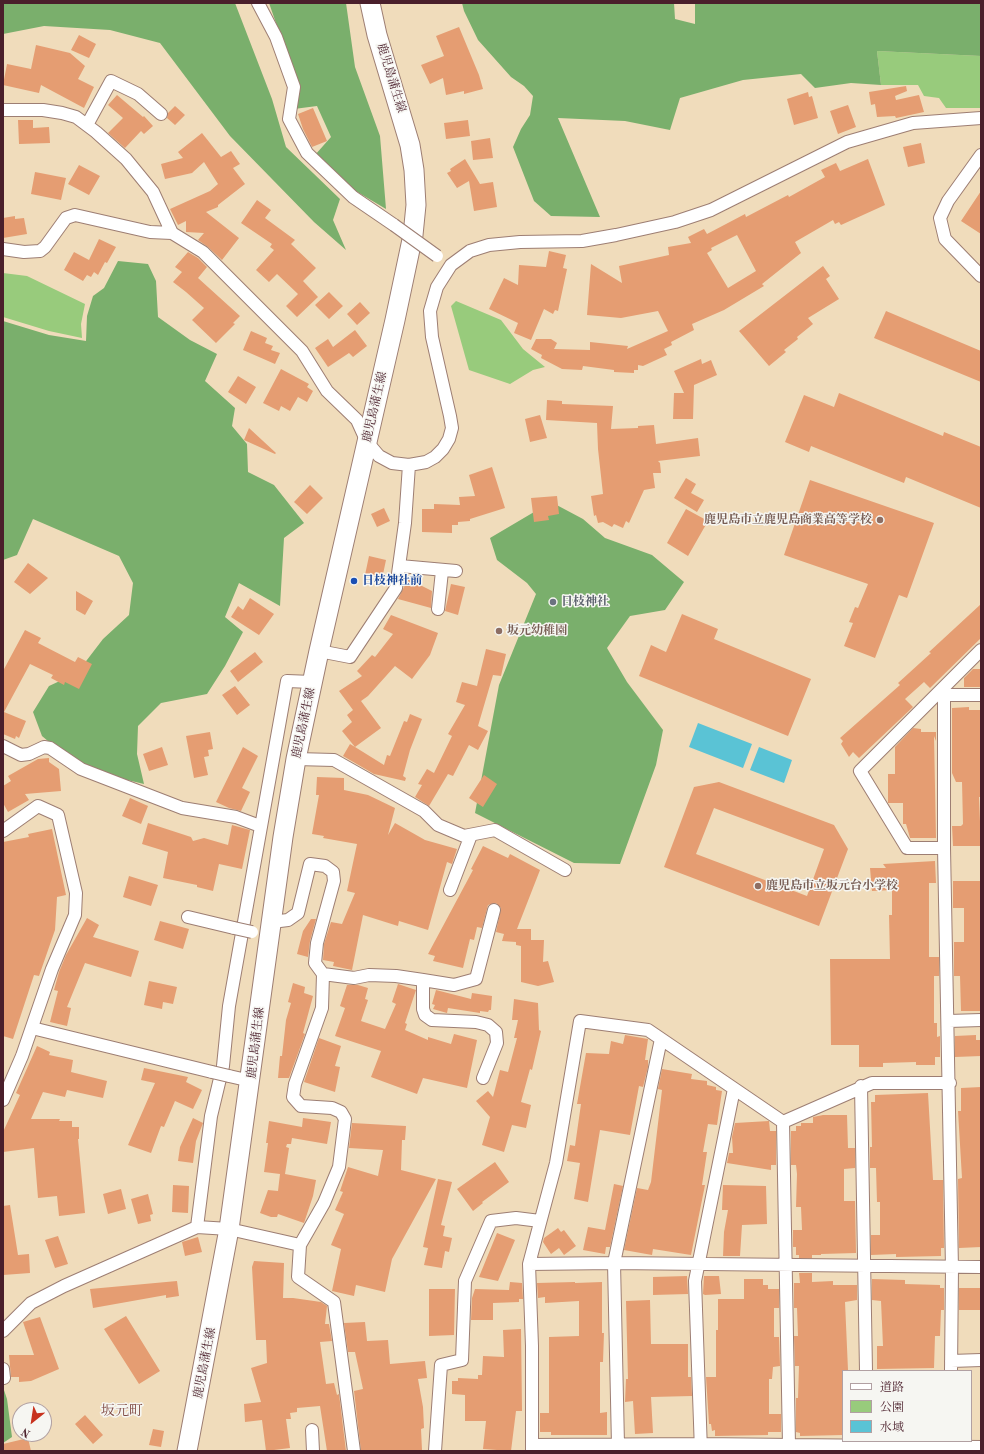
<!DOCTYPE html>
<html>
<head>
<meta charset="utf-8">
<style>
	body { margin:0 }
	#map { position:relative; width:984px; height:1454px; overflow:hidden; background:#f0dcbb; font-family:"Old Standard TT","Noto Serif JP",serif }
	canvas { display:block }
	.frame { position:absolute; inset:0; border:4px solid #4a1f2b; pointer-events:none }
	.legend { position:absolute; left:842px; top:1370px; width:130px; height:72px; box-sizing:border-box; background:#f6f6f2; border:1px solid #b1a0a2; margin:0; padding:5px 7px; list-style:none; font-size:12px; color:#4a1f2b }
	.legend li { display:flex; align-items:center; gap:8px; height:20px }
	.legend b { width:20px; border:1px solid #b1a0a2 }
	.north { position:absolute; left:12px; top:1402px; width:40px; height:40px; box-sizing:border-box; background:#f6f6f2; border:1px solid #b1a0a2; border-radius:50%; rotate:210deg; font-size:11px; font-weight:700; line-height:16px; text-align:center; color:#4a1f2b }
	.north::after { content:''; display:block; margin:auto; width:14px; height:18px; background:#c8321e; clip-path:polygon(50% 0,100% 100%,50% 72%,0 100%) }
</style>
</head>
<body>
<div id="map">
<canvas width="984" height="1454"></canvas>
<div class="frame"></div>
<ul class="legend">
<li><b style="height:5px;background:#fff"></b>道路</li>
<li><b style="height:11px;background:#98cb7c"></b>公園</li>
<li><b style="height:11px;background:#5ac3d5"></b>水域</li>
</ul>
<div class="north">N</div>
</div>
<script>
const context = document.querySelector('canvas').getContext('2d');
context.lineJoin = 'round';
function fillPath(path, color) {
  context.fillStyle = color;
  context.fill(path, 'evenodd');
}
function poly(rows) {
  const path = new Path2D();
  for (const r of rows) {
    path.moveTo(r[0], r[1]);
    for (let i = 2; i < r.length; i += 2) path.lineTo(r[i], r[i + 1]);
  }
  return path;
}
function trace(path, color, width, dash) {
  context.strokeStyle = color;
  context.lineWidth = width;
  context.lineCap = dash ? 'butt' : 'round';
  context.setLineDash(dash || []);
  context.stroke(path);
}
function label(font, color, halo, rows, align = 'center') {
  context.font = font + ' "Old Standard TT","Noto Serif JP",serif';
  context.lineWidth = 3;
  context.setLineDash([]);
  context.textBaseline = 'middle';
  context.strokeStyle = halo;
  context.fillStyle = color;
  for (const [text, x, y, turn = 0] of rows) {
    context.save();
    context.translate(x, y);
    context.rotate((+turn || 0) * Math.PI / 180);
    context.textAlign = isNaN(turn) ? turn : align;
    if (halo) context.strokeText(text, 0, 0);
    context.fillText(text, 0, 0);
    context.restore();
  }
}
fillPath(poly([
	[877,51,981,56,981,108,946,108,939,98,924,96,918,85,881,85],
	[3,273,27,276,85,304,81,324,82,338,49,331,3,317],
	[456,301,501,320,523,349,545,367,533,370,510,384,469,370,451,306]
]), '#98cb7c');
fillPath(poly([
	[3,3,235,3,272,99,286,147,340,199,333,220,346,250,314,222,230,136,160,43,110,30,44,26,3,34],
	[269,3,346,3,355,67,380,136,386,209,354,190,315,155,331,137,317,106,294,109,298,86],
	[462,3,674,3,675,19,695,24,695,3,981,3,981,56,877,51,881,85,851,83,815,88,801,74,743,80,680,98,670,130,625,121,558,118,600,217,551,216,534,201,513,147,521,129,530,115,533,96,524,86,511,77,478,40,464,11],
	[118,261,148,264,156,281,158,317,190,340,217,354,205,381,235,408,232,426,247,444,248,472,274,485,304,523,284,538,280,606,239,583,225,617,243,632,225,666,207,694,161,703,138,726,137,754,144,784,81,769,42,736,33,712,49,686,77,673,103,639,129,615,133,583,119,556,33,519,17,555,3,560,3,321,49,335,86,341,87,316,93,296,104,288],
	[551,502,583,519,605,538,652,555,684,582,665,610,630,616,607,648,627,682,663,730,656,765,620,864,574,863,475,813,499,685,536,594,527,583,497,560,490,538],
	[3,1387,7,1399,12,1437,3,1443]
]), '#7aaf6c');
fillPath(poly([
	[698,723,752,744,743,768,689,747],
	[759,747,792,760,784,783,750,770]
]), '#5ac3d5');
fillPath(poly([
	[459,27,479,75,483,89,464,94,464,91,446,95,443,78,430,84,421,65,444,56,436,36],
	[79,35,96,44,89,58,71,50],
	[36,45,70,53,85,66,78,79,94,87,84,108,41,85,39,93,3,85,7,64,31,69],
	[906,86,907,91,895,96,896,100,919,95,924,112,896,118,895,116,877,117,875,104,871,105,869,92],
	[808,92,809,97,812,96,818,118,794,125,787,99],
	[117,95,143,117,144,116,153,126,144,134,141,131,125,148,108,133,123,118,108,105],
	[848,105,856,127,838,134,830,111],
	[175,106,185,115,175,125,167,118,168,113],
	[313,108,327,141,312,147,303,129,298,114],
	[18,120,33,120,33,128,49,127,50,143,19,144],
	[468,120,470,136,446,139,444,123],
	[202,133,221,157,231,151,240,164,233,168,245,184,218,205,218,207,206,212,239,238,222,260,208,247,198,240,204,233,186,232,186,221,178,225,170,209,210,191,218,184,204,162,192,173,165,179,161,164,183,158,178,152],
	[490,138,493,158,473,160,471,141],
	[921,143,925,163,908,167,903,147],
	[465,159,480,184,493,182,497,207,474,211,469,181,457,188,447,173,451,171,450,169],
	[868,159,885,205,841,225,839,222,835,224,833,220,795,242,801,253,762,284,764,286,724,310,692,324,694,330,671,342,672,345,664,349,667,355,643,366,638,365,638,370,634,370,634,373,614,372,614,370,583,366,582,370,562,369,541,358,542,355,531,349,536,339,551,339,557,343,554,349,590,350,590,342,628,346,627,349,668,331,658,311,621,318,587,315,591,264,622,283,619,266,669,255,668,247,691,243,688,237,704,229,707,234,745,214,746,217,788,195,789,197,825,177,821,170,836,163,840,171],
	[737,235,756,271,728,288,707,253,712,250,711,248],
	[79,165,100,176,89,195,68,184],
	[35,172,66,178,61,200,31,194],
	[981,191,981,234,961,221],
	[257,200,271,210,265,218,295,240,291,244,316,268,303,281,318,297,297,317,286,306,298,294,277,274,269,282,256,270,274,250,270,247,272,244,241,223],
	[15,216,15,219,24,218,27,234,3,238,3,218],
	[99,239,116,247,107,263,105,262,98,275,94,272,91,277,87,275,83,281,64,270,74,252,89,260],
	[549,251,566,255,563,268,567,269,558,311,555,310,553,314,544,309,531,340,514,333,518,323,489,309,504,278,518,285,519,265,546,267],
	[188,252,198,258,207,267,198,278,240,316,233,323,235,324,216,343,192,320,204,308,186,292,173,282,182,272,175,267],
	[823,266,830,276,826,279,839,299,808,318,813,324,797,337,798,339,784,350,786,352,769,366,739,331],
	[329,292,343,306,329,319,315,305],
	[360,302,370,313,357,325,347,314],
	[886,311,981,351,981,382,874,338],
	[355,330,367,346,353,357,349,353,328,367,315,348,328,339,333,347],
	[251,331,267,338,265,343,273,346,271,350,280,353,275,364,243,350],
	[701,359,702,364,711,360,717,375,694,385,693,419,673,419,674,393,684,393,674,371],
	[281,369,309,384,307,387,313,391,307,402,298,397,290,411,281,406,279,411,263,403],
	[238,376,256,387,246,404,228,392],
	[839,393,943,436,944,432,981,447,981,508,906,477,904,483,811,446,809,452,785,442,804,395,834,407],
	[547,400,562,401,562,404,613,406,611,429,638,428,638,426,654,425,656,444,698,438,700,456,658,461,660,463,661,473,653,473,655,488,644,490,629,523,626,521,623,528,614,524,612,527,603,522,598,523,596,515,594,516,591,496,603,494,598,449,597,423,546,420],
	[540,415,547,438,530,442,525,419],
	[249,428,276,453,275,454,244,440],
	[492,467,505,508,470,519,470,521,458,522,458,525,452,525,452,533,422,532,422,509,434,509,434,504,460,505,459,497,475,496,469,475],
	[686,478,696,484,691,493,704,500,697,512,674,498],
	[810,480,934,523,907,598,899,595,875,658,844,646,853,623,849,622,855,607,858,608,868,584,784,555],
	[310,485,323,498,307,514,294,502],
	[557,496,559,514,548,516,549,520,534,522,531,498],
	[384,508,390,521,377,527,371,514],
	[686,509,708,521,688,556,667,543],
	[369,556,386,560,382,579,365,575],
	[28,563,48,578,30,594,14,582],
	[408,579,432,591,431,608,398,599],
	[451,584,465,587,458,615,445,611],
	[76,591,93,601,85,615,76,610],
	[250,598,274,614,259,635,231,617,238,606,243,610],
	[981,604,981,638,930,688,924,682,905,699,913,707,859,758,853,752,849,757,841,744,843,741,840,738,900,685,898,683,931,653,929,652],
	[682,614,718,629,714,639,811,679,788,736,639,676,651,645,666,652],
	[391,615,438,633,430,655,412,679,395,666,368,696,361,701,381,728,355,747,384,765,387,755,390,756,404,721,407,722,410,714,422,719,410,750,403,776,406,778,405,781,374,774,343,756,350,744,355,747,342,731,352,722,347,715,353,710,339,691,362,676,357,671,372,655,375,657,393,634,383,629],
	[25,630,41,638,38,643,75,662,78,657,92,664,79,689,65,682,64,685,51,678,53,675,30,664,4,712,26,721,19,738,16,736,15,739,3,734,3,671],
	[486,649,506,654,501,676,493,675,478,726,488,731,478,750,469,745,453,776,448,774,429,806,415,797,422,785,418,784,427,769,434,773,452,736,448,734,465,705,456,702,462,682,477,686],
	[255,652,263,662,238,682,230,671],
	[973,669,981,669,981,687,964,687,964,678],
	[235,686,250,705,237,715,222,695],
	[969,707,969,710,981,710,981,782,980,797,979,797,981,846,953,846,952,826,961,826,963,824,962,782,956,782,952,773,952,708],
	[913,728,921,729,921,732,936,732,936,741,934,736,936,838,910,838,906,824,903,824,903,803,888,803,888,774,895,774,895,747],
	[210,732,213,749,208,750,209,756,204,757,208,775,194,778,186,736],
	[162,747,168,765,149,771,143,754],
	[243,747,258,756,242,788,250,792,241,811,229,808,216,802],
	[49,758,49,762,59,769,61,791,25,794,29,800,8,812,3,803,3,786,11,781,8,776,38,759],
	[484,775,497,784,483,807,469,798],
	[317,777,344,778,344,790,368,795,395,808,388,835,395,823,425,840,457,849,452,864,447,862,428,930,399,921,398,926,363,915,352,970,333,966,334,962,323,960,324,944,331,922,342,924,355,893,347,891,357,844,323,838,324,836,312,834,319,795,316,795],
	[719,782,834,825,848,849,819,926,664,867,694,787],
	[714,808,824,849,807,896,696,854],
	[130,798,148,806,141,824,122,816],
	[148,823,191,837,193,841,204,838,228,845,232,825,250,830,242,869,219,864,213,891,197,887,197,885,163,878,168,852,142,844],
	[52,829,66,895,57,897,55,930,39,976,34,975,13,1039,3,1036,3,842,29,837,28,834],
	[483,846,508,858,510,854,540,870,517,929,531,929,531,940,544,940,543,962,548,961,554,982,538,986,521,982,521,946,516,945,516,942,502,941,504,934,496,932,501,908,496,903,488,905,482,928,477,927,474,940,470,939,463,968,433,961,435,956,428,954,473,870,471,869],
	[935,861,936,883,929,883,929,957,939,957,939,976,934,976,934,1023,937,1023,937,1037,940,1036,940,1057,935,1057,935,1065,916,1065,916,1062,883,1063,883,1067,859,1067,859,1045,831,1045,830,959,890,959,889,915,892,915,892,890,872,891,870,868,886,868,883,864],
	[129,876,158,885,151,906,123,897],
	[953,881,981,881,981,1011,961,1011,960,976,954,976,954,942,964,942,964,908,953,908],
	[87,918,99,925,93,937,139,951,131,977,85,963,67,1007,71,1008,67,1026,50,1022,58,991,54,990,59,972,66,955],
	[311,919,316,919,310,941,308,957,297,954,303,931],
	[160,921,189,929,183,949,154,940],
	[149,981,177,987,173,1004,163,1002,162,1009,144,1005],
	[293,983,305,987,304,993,313,996,303,1033,305,1034,289,1078,278,1078,280,1056,282,1056,286,1020,291,1003,288,1002],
	[398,984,416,990,405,1023,407,1024,405,1030,428,1040,428,1037,451,1044,454,1034,477,1040,467,1088,423,1078,417,1094,371,1077,381,1051,335,1036,345,1008,340,1006,347,985,358,985,368,988,365,999,368,1000,361,1021,385,1029,396,1004,392,1002],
	[436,990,471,999,472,993,492,996,491,1010,489,1010,488,1012,480,1011,480,1013,448,1008,447,1013,433,1009,435,1005,432,1004],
	[514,999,538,1003,539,1030,541,1031,532,1070,530,1069,521,1102,531,1105,526,1128,512,1125,504,1152,482,1145,490,1117,476,1101,488,1091,493,1097,500,1070,508,1072,517,1038,514,1038,518,1020,512,1020],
	[625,1035,648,1039,645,1060,648,1060,648,1067,643,1087,639,1086,630,1135,600,1130,588,1202,574,1199,580,1163,567,1161,570,1145,575,1146,581,1104,577,1104,586,1053,609,1054,611,1041,623,1044],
	[976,1035,976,1040,981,1040,981,1056,955,1057,955,1036],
	[319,1038,341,1046,335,1066,340,1067,335,1092,304,1082],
	[37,1046,50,1052,49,1055,73,1060,71,1072,107,1081,103,1098,67,1090,65,1097,43,1092,31,1119,60,1119,59,1121,72,1121,72,1127,79,1127,79,1139,78,1139,85,1213,59,1216,57,1196,38,1198,34,1148,3,1152,3,1132,20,1095,16,1093],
	[144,1068,188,1077,186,1082,202,1090,193,1109,175,1101,164,1127,161,1126,151,1153,128,1145,155,1083,141,1080],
	[662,1069,692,1074,691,1079,707,1081,707,1085,716,1087,716,1090,722,1091,717,1125,708,1124,703,1152,707,1152,702,1185,705,1185,691,1255,653,1249,652,1255,624,1250,637,1188,648,1190,651,1182,662,1090,658,1089],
	[981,1087,981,1247,959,1248,958,1179,962,1178,958,1111,961,1111,961,1088],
	[928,1093,933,1180,943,1180,944,1248,941,1248,941,1256,896,1257,896,1254,871,1255,871,1235,880,1235,880,1202,877,1202,876,1168,870,1168,870,1147,872,1147,871,1102,875,1102,875,1095],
	[823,1115,847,1115,848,1148,855,1148,855,1168,844,1169,844,1201,855,1201,856,1253,821,1254,821,1255,812,1255,812,1258,799,1258,799,1255,796,1255,796,1247,793,1247,793,1230,802,1230,801,1207,796,1207,797,1174,796,1165,791,1165,791,1131,796,1131,796,1126,801,1126,801,1123,813,1123,813,1117],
	[193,1118,203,1123,196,1141,193,1163,178,1161,180,1147],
	[303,1118,331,1122,327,1144,292,1138,291,1144,287,1144,286,1147,289,1148,285,1174,316,1180,313,1196,304,1223,278,1214,277,1217,271,1217,260,1213,268,1190,278,1191,280,1174,264,1172,268,1143,266,1143,269,1121,302,1127],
	[769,1121,770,1131,776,1131,776,1165,771,1165,771,1170,727,1163,729,1153,733,1153,732,1137,735,1123],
	[352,1123,406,1126,405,1140,402,1140,401,1170,436,1179,392,1259,385,1292,356,1285,354,1296,332,1291,341,1249,331,1245,344,1214,335,1210,343,1192,340,1191,348,1167,378,1176,383,1150,349,1148],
	[495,1162,509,1182,482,1202,483,1203,473,1211,457,1189],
	[438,1179,452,1182,441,1225,445,1226,443,1236,452,1238,449,1252,445,1251,442,1268,424,1265,428,1248,423,1247],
	[614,1184,623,1186,610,1247,606,1247,605,1254,583,1250,588,1227,605,1230],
	[173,1185,189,1186,188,1213,172,1212],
	[723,1185,766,1186,767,1224,742,1225,740,1256,723,1256,724,1232,728,1210,722,1210],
	[121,1189,126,1209,108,1214,103,1194],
	[148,1194,153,1214,150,1215,151,1221,138,1224,131,1199],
	[10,1205,18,1255,29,1254,30,1273,3,1275,3,1206],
	[558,1228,561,1232,564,1230,576,1246,564,1255,559,1248,551,1254,543,1242,544,1238],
	[497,1233,515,1240,498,1281,479,1277],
	[58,1236,68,1264,55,1268,45,1240],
	[198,1237,202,1252,185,1256,182,1242],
	[254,1261,284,1263,283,1298,293,1298,321,1302,327,1306,325,1324,329,1324,332,1341,320,1342,326,1384,334,1383,337,1395,339,1394,346,1451,327,1451,320,1406,297,1408,297,1412,290,1413,291,1419,286,1419,290,1448,266,1451,262,1420,245,1422,244,1404,261,1402,251,1368,267,1363,266,1340,256,1340,252,1267],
	[799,1273,812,1273,812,1282,833,1281,833,1285,857,1285,857,1300,845,1302,848,1370,843,1371,843,1435,800,1436,800,1433,796,1432,796,1398,798,1398,799,1366,795,1366,794,1336,798,1336,797,1308,794,1308,794,1283,800,1283],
	[687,1276,688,1294,653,1295,653,1277],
	[704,1276,719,1276,721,1294,705,1295,703,1294],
	[744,1279,763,1279,763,1285,768,1285,768,1289,779,1289,779,1308,774,1308,774,1337,779,1337,780,1366,773,1367,772,1379,769,1379,769,1414,781,1414,781,1432,768,1432,768,1435,715,1436,715,1430,712,1431,711,1424,709,1424,706,1377,716,1377,716,1330,718,1330,718,1299,744,1299],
	[872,1279,905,1280,905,1284,940,1285,940,1288,944,1288,944,1310,941,1310,940,1336,935,1336,934,1368,877,1369,877,1346,883,1346,881,1301,872,1300],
	[177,1281,179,1296,166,1298,166,1295,93,1308,90,1289],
	[510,1282,522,1283,523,1299,519,1299,519,1302,493,1303,493,1320,471,1320,472,1298,475,1289,509,1290],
	[575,1282,575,1283,602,1282,602,1333,604,1333,603,1362,600,1362,600,1413,607,1412,607,1435,551,1435,551,1432,540,1432,540,1413,549,1413,549,1337,579,1336,579,1301,545,1303,545,1297,538,1298,537,1283],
	[959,1288,981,1288,981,1310,959,1310],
	[429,1289,455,1289,454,1335,429,1336],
	[650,1300,651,1344,688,1344,688,1377,691,1377,692,1396,651,1397,653,1433,635,1434,633,1401,625,1402,626,1379,628,1379,626,1301],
	[126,1316,160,1371,139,1384,104,1329],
	[40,1317,59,1369,31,1381,19,1382,19,1377,11,1377,9,1355,34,1355,23,1322],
	[365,1322,367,1341,388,1340,390,1364,425,1361,427,1378,418,1379,423,1407,424,1428,421,1429,422,1450,361,1451,354,1391,363,1389,355,1352,348,1352,344,1323],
	[521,1329,522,1411,516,1411,511,1451,483,1449,486,1421,465,1421,465,1395,452,1394,452,1381,458,1381,458,1378,478,1379,478,1375,482,1375,483,1356,504,1357,503,1330],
	[85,1415,103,1435,93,1444,75,1424],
	[153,1429,164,1431,161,1447,149,1445],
	[28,1438,31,1451,3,1451,3,1444]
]), '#e59d72');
const minor = poly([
	[258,3,276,37,294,87,289,119,307,153,353,197,394,225],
	[3,110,43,110,62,113,76,117,96,132,126,159,153,192,172,233,203,252,302,351,327,391,357,420,367,442,379,456,392,463,409,465,426,462,435,457,443,449,449,439,452,428,450,416,432,337,430,311,437,287,451,265,470,251,489,245,520,242,582,241,616,235,675,222,711,210,847,142,913,123,981,118],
	[87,125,111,81,138,94,161,114],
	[981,155,948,201,940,218,945,239,981,276],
	[3,249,24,252,40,251,45,247,66,218,75,215,150,232,172,233],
	[400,566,456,571],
	[438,609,442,571],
	[319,651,350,657,396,588,405,523,409,465],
	[939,692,944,695,944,848,952,1268,951,1371],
	[944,695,981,695],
	[3,746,21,755,29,754,44,747,50,748,81,769,182,808,236,817,260,826],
	[296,759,334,760,424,811,438,825,464,836,495,830,565,870],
	[3,831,38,806,58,815,76,893,75,915,52,969,22,1056,3,1100],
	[944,848,907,848,860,771,981,650],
	[450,890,471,835],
	[188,917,234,928],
	[272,922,288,920,298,913,310,864,325,866,333,872,334,881,317,943,315,963,323,974,322,1008,295,1084,293,1097,301,1106,332,1108,341,1112,345,1119,339,1167,324,1203,300,1245],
	[323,974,354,978,369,975,396,976,423,980,423,1009,425,1015,432,1020,476,1022,488,1025,496,1032,497,1043,483,1078],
	[423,980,454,985,476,979,494,910],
	[949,1021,981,1020],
	[32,1028,212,1072],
	[229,1076,251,1081],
	[861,1086,866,1371],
	[783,1122,789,1445],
	[197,1227,211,1116,223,1066,229,1006,287,681,312,682],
	[529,1264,614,1263,981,1267],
	[3,1331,31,1303,64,1286,197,1227,229,1229,300,1245,298,1277,334,1302,354,1451],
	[951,1361,981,1360],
	[3,1369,4,1378],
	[312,1430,313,1451],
	[532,1445,700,1444,981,1447],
	[618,1445,614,1263,661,1039],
	[435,1451,441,1365,462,1360,465,1281,491,1221,516,1218,540,1221],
	[532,1451,532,1346,529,1264,556,1163,580,1021,648,1030,783,1122,872,1083,950,1083],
	[701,1451,695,1281,734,1089]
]);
const primary = poly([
	[187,1451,229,1229,283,837,296,759,319,651,395,320,413,235,416,205,414,170,410,145,377,35,370,3]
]);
trace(minor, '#9d7e73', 14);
trace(primary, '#9d7e73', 21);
trace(minor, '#fff', 12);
trace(primary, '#fff', 19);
const minorBridge = poly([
	[394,225,437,256],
	[234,928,252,932],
	[212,1072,229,1076]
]);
trace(minorBridge, '#9d7e73', 14, []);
trace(minorBridge, '#fff', 12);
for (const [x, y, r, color] of [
	[880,520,4,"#8d6e63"],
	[354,581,4,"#1a4fb4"],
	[553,602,4,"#6b7280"],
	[499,631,4,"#8d6e63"],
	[758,886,4,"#8d6e63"]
]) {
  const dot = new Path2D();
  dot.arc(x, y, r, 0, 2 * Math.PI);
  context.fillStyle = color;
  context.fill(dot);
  trace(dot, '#f6f6f2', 1.5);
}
label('12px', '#4a1f2b', '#f6f6f2', [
	["鹿児島蒲生線",391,78,73],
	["鹿児島蒲生線",375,407,-77],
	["鹿児島蒲生線",304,723,-78],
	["鹿児島蒲生線",256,1043,-83],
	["鹿児島蒲生線",205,1363,-79]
]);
label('bold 12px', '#785e54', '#f6f6f2', [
	["鹿児島市立鹿児島商業高等学校",872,520,"right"],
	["坂元幼稚園",507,631],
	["鹿児島市立坂元台小学校",766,886]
], 'left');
label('bold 12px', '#164399', '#f6f6f2', [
	["日枝神社前",362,581]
], 'left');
label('bold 12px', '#5b616d', '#f6f6f2', [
	["日枝神社",561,602]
], 'left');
label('14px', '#804b44', '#f6f6f2', [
	["坂元町",122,1411]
]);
</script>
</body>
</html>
